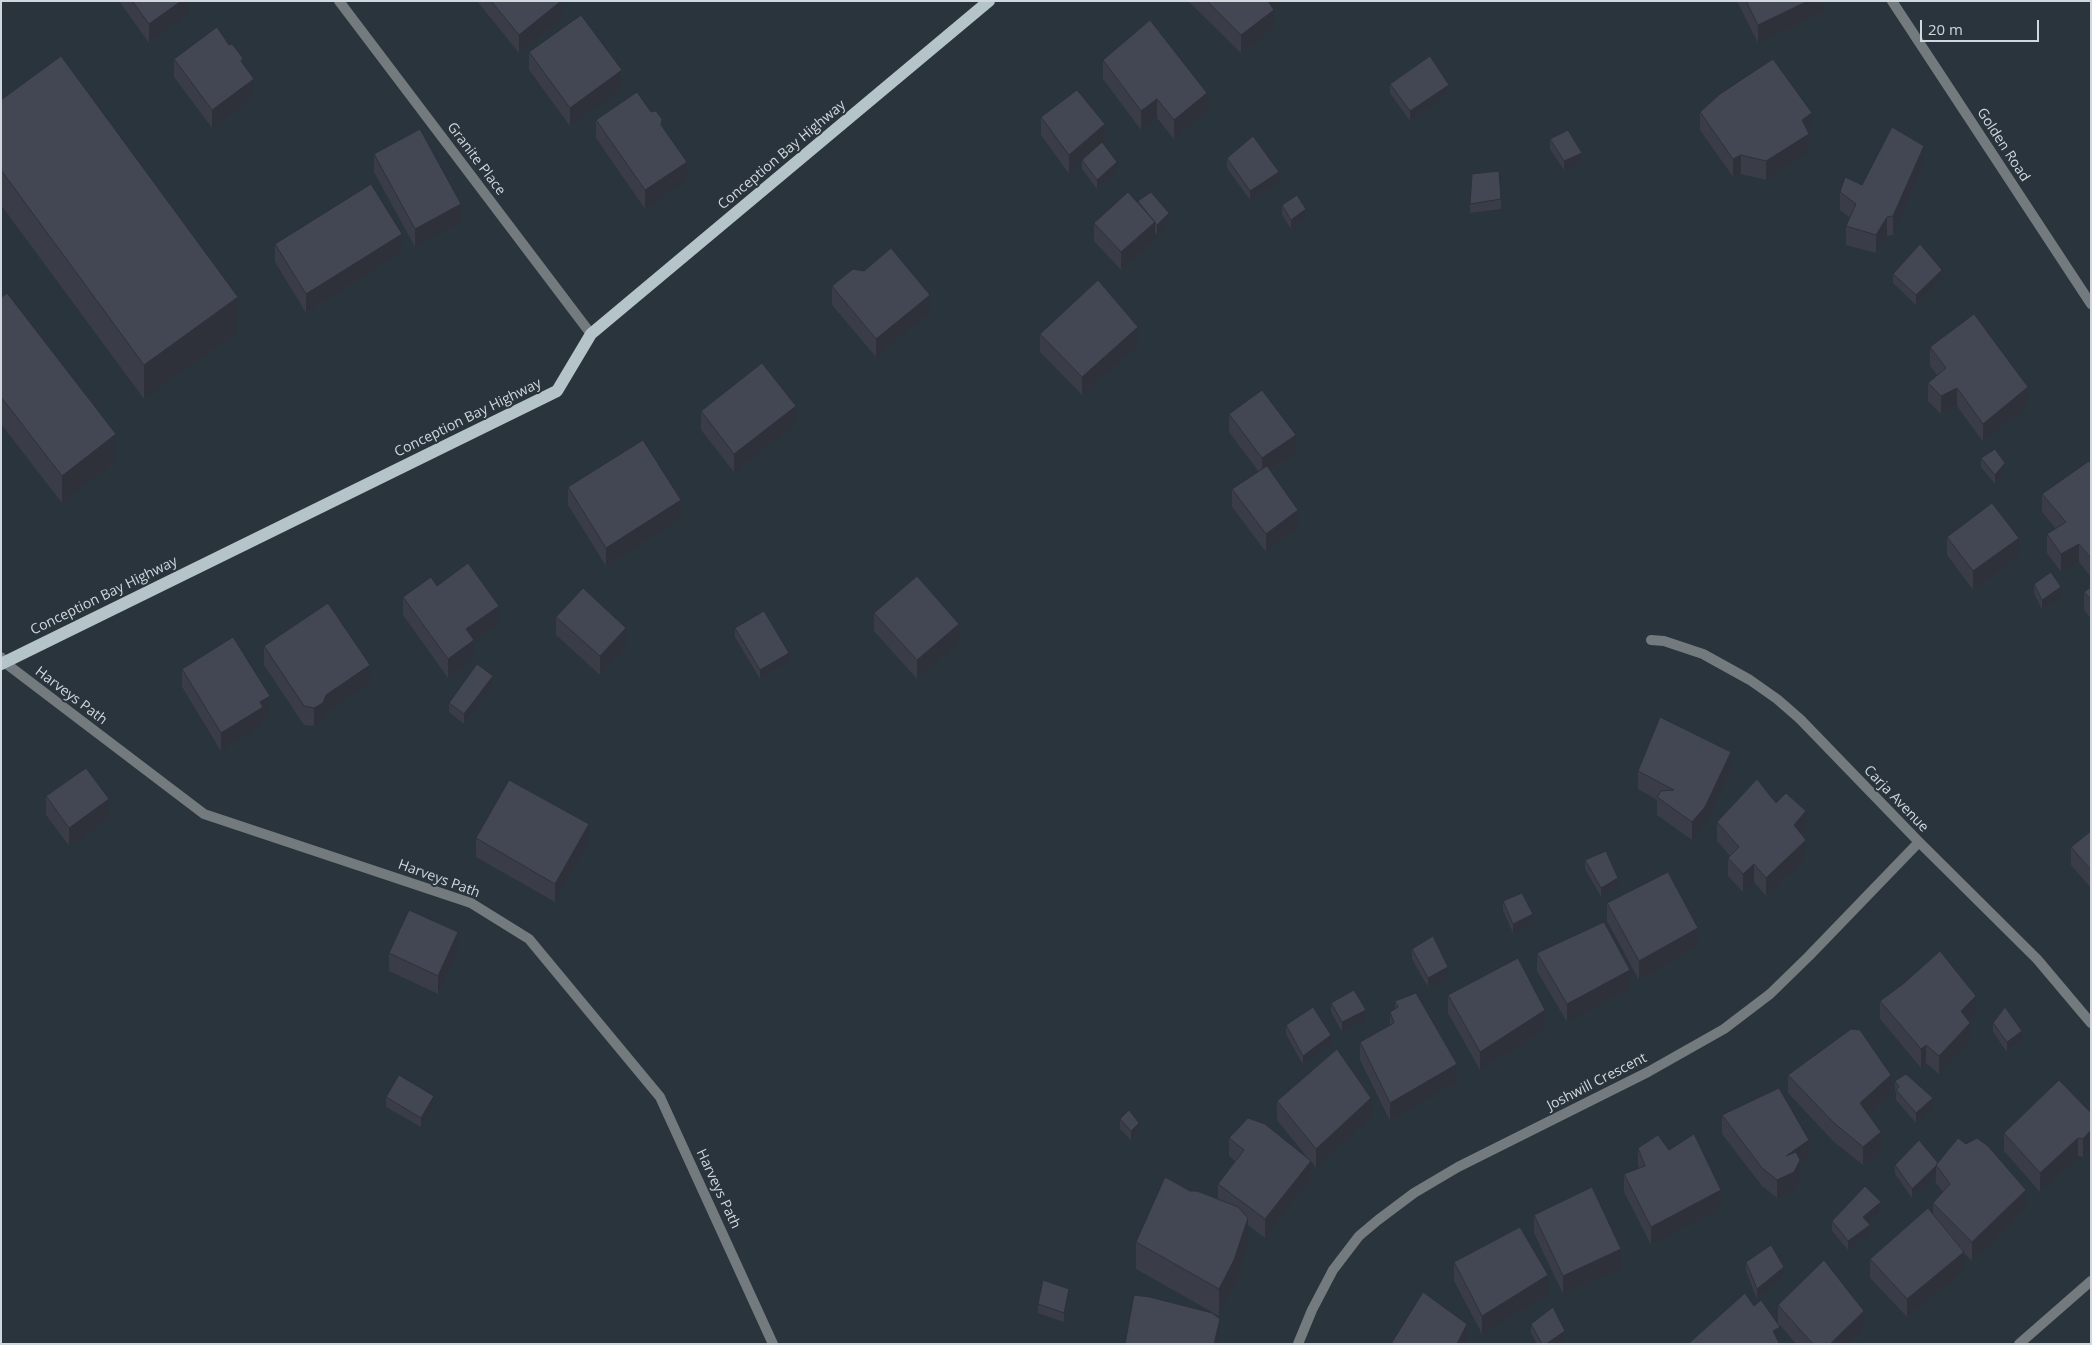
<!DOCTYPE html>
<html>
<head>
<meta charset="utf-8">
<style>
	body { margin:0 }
	#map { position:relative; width:2092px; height:1345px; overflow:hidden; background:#2a343d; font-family:"Open Sans",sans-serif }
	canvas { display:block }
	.frame { position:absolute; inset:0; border:2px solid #d0d7dd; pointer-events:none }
	.scale { position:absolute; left:1920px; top:20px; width:119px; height:22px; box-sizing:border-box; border:2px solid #d0d7dd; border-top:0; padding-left:6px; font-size:15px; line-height:18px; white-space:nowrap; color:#d0d7dd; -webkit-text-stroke:4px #2a343d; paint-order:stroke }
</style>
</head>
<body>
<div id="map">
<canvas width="2092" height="1345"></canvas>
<div class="frame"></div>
<div class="scale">20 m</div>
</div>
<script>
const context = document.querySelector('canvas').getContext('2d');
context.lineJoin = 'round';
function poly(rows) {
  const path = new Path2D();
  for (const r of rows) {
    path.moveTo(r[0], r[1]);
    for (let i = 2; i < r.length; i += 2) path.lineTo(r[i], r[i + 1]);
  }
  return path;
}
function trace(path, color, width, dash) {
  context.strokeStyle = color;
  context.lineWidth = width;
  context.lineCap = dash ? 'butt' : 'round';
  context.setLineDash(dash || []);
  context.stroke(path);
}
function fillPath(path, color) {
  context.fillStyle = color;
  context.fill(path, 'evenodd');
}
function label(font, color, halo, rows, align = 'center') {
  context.font = font + ' "Open Sans",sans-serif';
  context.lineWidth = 4;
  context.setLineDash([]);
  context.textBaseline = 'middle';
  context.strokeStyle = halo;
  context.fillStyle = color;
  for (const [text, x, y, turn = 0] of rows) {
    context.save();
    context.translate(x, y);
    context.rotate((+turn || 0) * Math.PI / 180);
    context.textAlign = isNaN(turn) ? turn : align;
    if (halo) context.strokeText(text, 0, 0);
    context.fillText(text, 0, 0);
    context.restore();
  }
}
trace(poly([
	[339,1,591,334],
	[1892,1,2091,304],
	[1651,640,1664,641,1703,654,1750,680,1777,699,1800,719,1919,842,2037,959,2091,1023],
	[1,657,4,662,204,814,471,903,529,939,660,1097,773,1344],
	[1298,1344,1312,1310,1333,1270,1359,1236,1378,1220,1414,1193,1458,1167,1648,1072,1724,1029,1770,994,1809,956,1919,842],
	[2019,1344,2091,1281]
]), '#747b7e', 10);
trace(poly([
	[1,664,557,391,591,334,989,1]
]), '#b4c4c8', 12);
fillPath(poly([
	[119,1,187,1,187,15,149,43],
	[477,1,562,1,562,19,519,53],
	[1188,1,1283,1,1274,10,1274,28,1241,53],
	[1737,1,1824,1,1824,12,1758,43],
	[529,52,622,89,570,126,529,70],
	[174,59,243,64,254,97,212,128,174,77],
	[1103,60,1207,111,1174,139,1157,118,1141,130,1103,79],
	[1390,84,1449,94,1410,121,1390,93],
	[1,100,238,331,144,399,1,205],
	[651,112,662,125,687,180,645,209,596,138,596,120],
	[1700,112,1812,132,1809,134,1809,152,1766,180,1741,174,1733,177,1700,130],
	[1041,117,1105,143,1104,144,1117,171,1097,189,1082,169,1082,163,1069,174,1041,135],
	[1550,139,1582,162,1564,170,1550,149],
	[374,154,461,222,415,247,374,172],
	[1227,158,1279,182,1250,200,1227,168],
	[1924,164,1893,235,1887,236,1876,253,1846,245,1846,226,1850,218,1840,210,1840,192],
	[1501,199,1501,209,1470,213,1470,204],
	[1138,201,1169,222,1157,235,1155,232,1155,240,1121,270,1094,241,1094,223,1138,203],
	[1282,205,1306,218,1291,229,1282,215],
	[275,244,402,252,306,313,275,262],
	[864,271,930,313,876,357,832,305,832,286],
	[1893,274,1942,279,1916,305,1893,283],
	[1,298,116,461,62,503,1,424],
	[1040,334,1138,346,1082,395,1040,352],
	[1930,347,2028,405,1983,442,1957,406,1941,414,1928,401,1928,383,1937,375,1930,366],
	[701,411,796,424,734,472,701,430],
	[1229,414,1296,453,1270,471,1298,528,1266,552,1232,507,1232,489,1259,472,1229,432],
	[1981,458,2005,472,1995,484,1981,467],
	[2091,464,2091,575,2090,576,2079,562,2061,572,2047,553,2047,534,2056,529,2042,512,2042,494],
	[568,487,681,519,606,566,568,505],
	[1947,537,2019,556,1973,590,1947,555],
	[2034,584,2061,596,2042,610,2034,593],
	[437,586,499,624,474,642,474,658,448,678,403,615,403,597],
	[2091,587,2091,619,2084,610,2084,592],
	[874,613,959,642,917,679,874,631],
	[556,617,626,647,600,675,556,635],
	[735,628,789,662,760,679,735,637],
	[264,646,370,683,326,713,323,721,314,726,304,725,264,665],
	[182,669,270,714,263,718,263,725,221,751,182,687],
	[493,685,464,724,449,712,449,703],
	[1731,770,1705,825,1692,840,1657,815,1657,800,1638,789,1638,771],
	[46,796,109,818,69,846,46,815],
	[1776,803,1806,830,1802,835,1806,858,1766,896,1754,882,1743,892,1728,876,1728,858,1730,856,1717,841,1717,822],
	[2091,831,2091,888,2071,865,2071,847],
	[476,838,589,843,555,902,476,857],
	[1585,860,1618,887,1601,897,1585,869],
	[1503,901,1533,923,1513,933,1503,910],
	[1607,903,1698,946,1639,980,1607,921],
	[1412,949,1448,977,1428,987,1412,959],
	[458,950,438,994,389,971,389,953],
	[1537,953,1630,989,1567,1022,1537,971],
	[1448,995,1545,1029,1480,1070,1448,1013],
	[1395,1001,1457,1082,1390,1121,1360,1060,1360,1042,1390,1025,1390,1012,1395,1009],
	[1880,1001,1976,1015,1969,1022,1970,1041,1939,1074,1926,1063,1921,1068,1880,1019],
	[1331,1003,1366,1019,1342,1032,1331,1012],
	[1993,1023,2022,1040,2007,1052,1993,1032],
	[1286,1025,1331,1045,1303,1065,1286,1034],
	[1788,1075,1891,1093,1868,1114,1881,1151,1863,1165,1834,1142,1788,1093],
	[1895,1081,1933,1108,1916,1123,1896,1100,1896,1092,1895,1090],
	[386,1097,434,1105,421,1127,386,1107],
	[1277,1101,1371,1117,1316,1168,1311,1161,1311,1179,1265,1238,1248,1225,1248,1245,1234,1287,1219,1316,1136,1269,1136,1242,1190,1191,1218,1199,1218,1184,1235,1161,1229,1156,1229,1138,1310,1161,1277,1120],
	[2091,1113,2091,1148,2083,1157,2078,1156,2040,1192,2004,1151,2004,1133],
	[1722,1115,1809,1158,1800,1165,1800,1178,1794,1191,1777,1198,1762,1186,1722,1134],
	[1120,1119,1139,1132,1131,1140,1120,1129],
	[1638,1148,1669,1150,1721,1208,1651,1245,1624,1192,1624,1174,1639,1169,1638,1166],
	[1938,1163,2026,1208,1972,1261,1964,1253,1964,1271,1907,1317,1870,1278,1870,1259,1933,1215,1933,1203,1943,1192,1936,1183,1936,1175,1912,1198,1895,1174,1895,1165],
	[1881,1212,1868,1222,1870,1234,1848,1250,1832,1231,1832,1221],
	[1534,1215,1621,1268,1563,1294,1534,1233],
	[1454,1262,1548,1294,1482,1334,1454,1281],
	[1746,1262,1784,1276,1757,1299,1746,1271],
	[1069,1299,1064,1322,1038,1313,1038,1304],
	[1778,1305,1864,1329,1849,1344,1796,1344,1780,1325,1780,1344,1754,1306,1778,1323],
	[1531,1324,1565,1340,1559,1344,1537,1344,1531,1333]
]), '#3a3c47');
fillPath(poly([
	[181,1,187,1,187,15,149,43,149,24],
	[561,1,562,1,562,19,519,53,519,35],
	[1267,1,1283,1,1274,10,1274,28,1241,53,1241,35],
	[1808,1,1824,1,1824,12,1758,43,1758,25],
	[622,70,622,89,570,126,570,108],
	[254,79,254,97,212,128,212,110],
	[1449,85,1449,94,1410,121,1410,111],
	[1207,93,1207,111,1174,139,1174,120],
	[1157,99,1157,118,1141,130,1141,111],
	[1812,113,1812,132,1802,138,1802,120],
	[1105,124,1105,143,1083,161,1082,160,1082,163,1069,174,1069,155],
	[1809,134,1809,152,1766,180,1766,161],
	[1924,146,1924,164,1893,235,1893,216],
	[1582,153,1582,162,1564,170,1564,161],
	[1741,155,1741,174,1733,177,1733,159],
	[687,162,687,180,645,209,645,190],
	[1117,162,1117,171,1097,189,1097,180],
	[1279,172,1279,182,1250,200,1250,191],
	[461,204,461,222,415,247,415,229],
	[1306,209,1306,218,1291,229,1291,220],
	[1169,213,1169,222,1157,235,1157,225],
	[1887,217,1887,236,1876,253,1876,235],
	[1155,222,1155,240,1121,270,1121,252],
	[402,234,402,252,306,313,306,294],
	[1942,270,1942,279,1916,305,1916,295],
	[930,295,930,313,876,357,876,339],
	[238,297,238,331,144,399,144,365],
	[1138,327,1138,346,1082,395,1082,377],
	[2028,387,2028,405,1983,442,1983,424],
	[1957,388,1957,406,1941,414,1941,396],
	[796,406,796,424,734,472,734,454],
	[116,434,116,461,62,503,62,476],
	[1296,435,1296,453,1262,476,1262,458],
	[2005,463,2005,472,1995,484,1995,475],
	[681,500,681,519,606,566,606,548],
	[1298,510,1298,528,1266,552,1266,534],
	[2019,538,2019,556,1973,590,1973,571],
	[2079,544,2079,562,2061,572,2061,554],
	[2091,556,2091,575,2090,576,2090,557],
	[2061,587,2061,596,2042,610,2042,600],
	[499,606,499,624,474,642,474,658,448,678,448,659,466,629],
	[959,624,959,642,917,679,917,660],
	[626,628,626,647,600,675,600,656],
	[789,653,789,662,760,679,760,670],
	[370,665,370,683,326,713,323,721,314,726,314,708,326,695],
	[493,676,493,685,464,724,464,714],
	[270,696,270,714,263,718,263,725,221,751,221,733,260,702],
	[1731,752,1731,770,1705,825,1692,840,1692,822],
	[109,799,109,818,69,846,69,828],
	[1806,811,1806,830,1794,843,1794,825],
	[589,824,589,843,555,902,555,884],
	[1806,840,1806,858,1766,896,1766,878],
	[1754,864,1754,882,1743,892,1743,874],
	[1618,878,1618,887,1601,897,1601,888],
	[1533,914,1533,923,1513,933,1513,924],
	[1698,928,1698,946,1639,980,1639,961],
	[458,932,458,950,438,994,438,976],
	[1448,967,1448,977,1428,987,1428,978],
	[1630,970,1630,989,1567,1022,1567,1004],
	[1976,996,1976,1015,1961,1029,1961,1011],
	[1366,1010,1366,1019,1342,1032,1342,1022],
	[1545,1010,1545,1029,1480,1070,1480,1052],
	[1970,1023,1970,1041,1939,1074,1939,1056],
	[2022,1031,2022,1040,2007,1052,2007,1042],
	[1331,1035,1331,1045,1303,1065,1303,1056],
	[1926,1045,1926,1063,1921,1068,1921,1049],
	[1457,1064,1457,1082,1390,1121,1390,1103],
	[1891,1075,1891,1093,1860,1121,1860,1103],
	[434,1096,434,1105,421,1127,421,1118],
	[1371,1098,1371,1117,1316,1168,1316,1149],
	[1933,1098,1933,1108,1916,1123,1916,1113],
	[1139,1123,1139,1132,1131,1140,1131,1131],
	[2091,1130,2091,1148,2083,1157,2083,1139],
	[1881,1132,1881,1151,1863,1165,1863,1147],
	[2078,1138,2078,1156,2040,1192,2040,1173],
	[1809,1140,1809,1158,1800,1165,1800,1178,1794,1191,1777,1198,1777,1180,1786,1156],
	[1311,1161,1311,1179,1265,1238,1265,1219],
	[1936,1166,1936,1175,1912,1198,1912,1189],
	[1721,1190,1721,1208,1651,1245,1651,1227],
	[2026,1190,2026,1208,1972,1261,1972,1242],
	[1881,1202,1881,1212,1863,1226,1863,1217],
	[1248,1218,1248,1245,1234,1287,1219,1316,1219,1289],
	[1870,1225,1870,1234,1848,1250,1848,1241],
	[1621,1249,1621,1268,1563,1294,1563,1276],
	[1964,1252,1964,1271,1907,1317,1907,1299],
	[1784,1267,1784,1276,1757,1299,1757,1289],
	[1548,1275,1548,1294,1482,1334,1482,1316],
	[1069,1289,1069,1299,1064,1322,1064,1313],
	[1864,1311,1864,1329,1849,1344,1830,1344],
	[1220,1319,1220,1337,1218,1344,1214,1344],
	[1467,1324,1467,1342,1466,1344,1457,1344],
	[1780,1327,1780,1344,1773,1344,1773,1331],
	[1565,1331,1565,1340,1559,1344,1546,1344]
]), '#2f313a');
const building = poly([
	[132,1,181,1,149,24,132,1],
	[491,1,561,1,519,35,491,1],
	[1207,1,1268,1,1274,10,1241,35,1207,1],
	[1746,1,1808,1,1758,25,1746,1],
	[581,15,622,70,570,108,529,52,581,15],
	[1150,20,1207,93,1174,120,1157,99,1141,111,1103,60,1150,20],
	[217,27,229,45,232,44,243,58,241,61,254,79,212,110,174,59,217,27],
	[61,56,238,297,144,365,1,170,1,100,61,56],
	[1430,56,1449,85,1410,111,1390,84,1430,56],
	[1773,59,1812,113,1802,120,1809,134,1766,161,1741,155,1733,159,1700,112,1720,94,1773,59],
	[1077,90,1105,124,1069,155,1041,117,1077,90],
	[637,92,651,112,656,111,662,119,661,125,687,162,645,190,596,120,637,92],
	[1892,127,1924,146,1893,216,1887,217,1876,235,1846,226,1856,204,1840,192,1845,177,1862,185,1892,127],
	[420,129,461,204,415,229,374,154,420,129],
	[1568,130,1582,153,1564,161,1550,139,1568,130],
	[1253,136,1279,172,1250,191,1227,158,1253,136],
	[1102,142,1117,162,1097,180,1082,160,1102,142],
	[1499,171,1501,199,1470,204,1472,174,1499,171],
	[371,184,402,234,306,294,275,244,371,184],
	[1128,192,1155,222,1121,252,1094,223,1128,192],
	[1151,192,1169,213,1157,225,1138,201,1151,192],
	[1297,195,1306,209,1291,220,1282,205,1297,195],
	[1920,244,1942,270,1916,295,1893,274,1920,244],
	[891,248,930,295,876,339,832,286,853,269,864,271,891,248],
	[1098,280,1138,327,1082,377,1040,334,1098,280],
	[7,293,116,434,62,476,1,397,1,298,7,293],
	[1974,314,2028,387,1983,424,1957,388,1941,396,1928,383,1946,368,1930,347,1974,314],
	[762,363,796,406,734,454,701,411,762,363],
	[1262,390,1296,435,1262,458,1229,414,1262,390],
	[643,440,681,500,606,548,568,487,643,440],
	[1995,449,2005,463,1995,475,1981,458,1995,449],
	[2089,461,2091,464,2091,556,2090,557,2079,544,2061,554,2047,534,2066,522,2042,494,2089,461],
	[1267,466,1298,510,1266,534,1232,489,1267,466],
	[1992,503,2019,538,1973,571,1947,537,1992,503],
	[468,563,499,606,466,629,474,640,448,659,403,597,431,577,437,586,468,563],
	[2051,572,2061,587,2042,600,2034,584,2051,572],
	[917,576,959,624,917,660,874,613,917,576],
	[2091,587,2091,600,2084,592,2091,587],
	[583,588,626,628,600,656,556,617,583,588],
	[328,603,370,665,326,695,323,703,314,708,304,706,264,646,328,603],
	[764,611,789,653,760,670,735,628,764,611],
	[233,637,270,696,260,702,263,707,221,733,182,669,233,637],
	[477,664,493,676,464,714,449,703,477,664],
	[1660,717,1731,752,1705,807,1692,822,1657,797,1661,791,1674,790,1638,771,1660,717],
	[86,768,109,799,69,828,46,796,86,768],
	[1757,779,1776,803,1786,793,1806,811,1794,825,1806,840,1766,878,1754,864,1743,874,1728,858,1739,847,1717,822,1757,779],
	[509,780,589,824,555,884,476,838,509,780],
	[2091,831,2091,870,2071,847,2091,831],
	[1606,851,1618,878,1601,888,1585,860,1606,851],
	[1668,872,1698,928,1639,961,1607,903,1668,872],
	[1522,893,1533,914,1513,924,1503,901,1522,893],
	[409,910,458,932,438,976,389,953,409,910],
	[1604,922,1630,970,1567,1004,1537,953,1604,922],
	[1433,936,1448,967,1428,978,1412,949,1433,936],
	[1940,951,1976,996,1961,1011,1970,1023,1939,1056,1926,1045,1921,1049,1880,1001,1903,984,1940,951],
	[1518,958,1545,1010,1480,1052,1448,995,1518,958],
	[1354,990,1366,1010,1342,1022,1331,1003,1354,990],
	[1416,993,1457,1064,1390,1103,1360,1042,1394,1023,1390,1012,1398,1007,1395,1001,1416,993],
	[1313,1007,1331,1035,1303,1056,1286,1025,1313,1007],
	[2005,1007,2022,1031,2007,1042,1993,1023,2005,1007],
	[1851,1029,1860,1030,1891,1075,1860,1103,1881,1132,1863,1147,1834,1123,1788,1075,1851,1029],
	[1337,1049,1371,1098,1316,1149,1277,1101,1337,1049],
	[1906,1074,1933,1098,1916,1113,1896,1090,1899,1087,1895,1081,1906,1074],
	[399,1075,434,1096,421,1118,386,1097,399,1075],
	[2059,1080,2091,1113,2091,1130,2083,1139,2078,1138,2040,1173,2004,1133,2059,1080],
	[1779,1088,1809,1140,1786,1156,1796,1152,1800,1160,1794,1172,1777,1180,1762,1168,1722,1115,1779,1088],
	[1129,1110,1139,1123,1131,1131,1120,1119,1129,1110],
	[1248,1118,1265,1124,1311,1161,1265,1219,1218,1184,1244,1150,1229,1138,1248,1118],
	[1694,1134,1721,1190,1651,1227,1624,1174,1645,1166,1638,1148,1658,1135,1669,1150,1694,1134],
	[1958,1138,1966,1144,1977,1138,1988,1146,2026,1190,1972,1242,1933,1203,1950,1184,1936,1165,1958,1138],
	[1919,1140,1938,1163,1936,1165,1937,1165,1912,1189,1895,1165,1919,1140],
	[1165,1177,1190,1191,1197,1191,1238,1207,1248,1218,1234,1260,1219,1289,1136,1242,1165,1177],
	[1865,1186,1881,1202,1863,1217,1870,1225,1848,1241,1832,1221,1865,1186],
	[1592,1187,1621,1249,1563,1276,1534,1215,1592,1187],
	[1928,1208,1964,1252,1907,1299,1870,1259,1928,1208],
	[1520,1227,1548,1275,1482,1316,1454,1262,1520,1227],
	[1771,1245,1784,1267,1757,1289,1746,1262,1771,1245],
	[1824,1260,1864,1311,1830,1344,1813,1344,1778,1305,1824,1260],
	[1043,1280,1069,1289,1064,1313,1038,1304,1043,1280],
	[1423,1292,1467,1324,1457,1344,1391,1344,1423,1292],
	[1745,1293,1754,1306,1761,1300,1780,1327,1773,1331,1779,1343,1777,1344,1688,1344,1745,1293],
	[1134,1295,1150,1297,1212,1313,1220,1319,1214,1344,1125,1344,1134,1295],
	[1553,1307,1565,1331,1546,1344,1542,1344,1531,1324,1553,1307]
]);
fillPath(building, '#434653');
trace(building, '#2f313a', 1);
label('14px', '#d0d7dd', '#2a343d', [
	["Golden Road",2003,145,57],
	["Conception Bay Highway",782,155,-40],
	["Granite Place",476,159,53],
	["Conception Bay Highway",468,418,-26],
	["Conception Bay Highway",104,596,-26],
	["Harveys Path",71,696,37],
	["Carja Avenue",1896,799,46],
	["Harveys Path",439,879,20],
	["Joshwill Crescent",1597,1082,-27],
	["Harveys Path",718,1189,65]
]);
</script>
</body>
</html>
